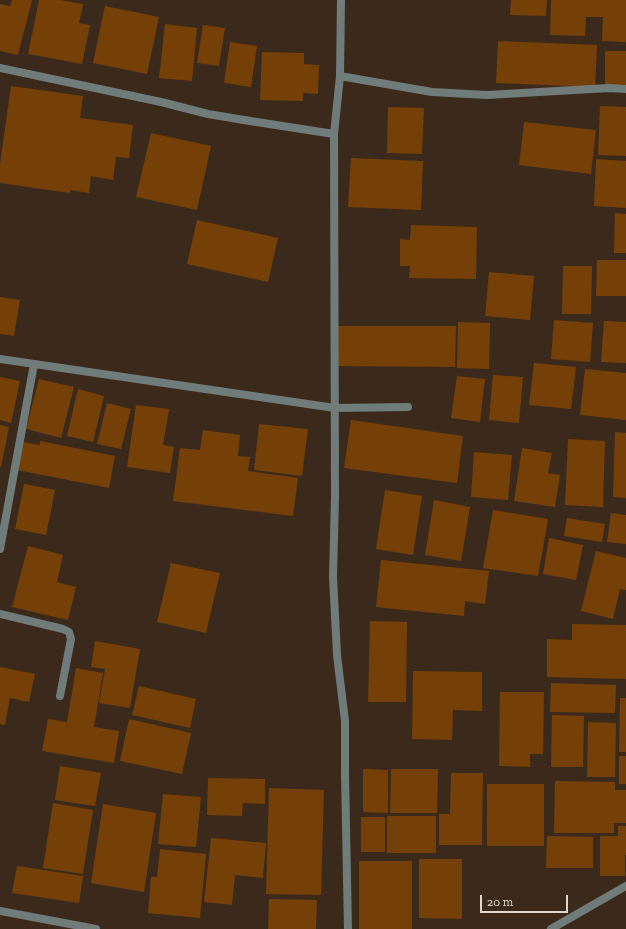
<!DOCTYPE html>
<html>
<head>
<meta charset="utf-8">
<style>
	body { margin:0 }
	#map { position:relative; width:626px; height:929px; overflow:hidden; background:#3b2a1c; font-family:"Zilla Slab",serif }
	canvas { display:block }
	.scale { position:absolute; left:480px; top:895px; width:88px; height:18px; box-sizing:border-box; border:2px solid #e2d7ce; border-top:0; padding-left:5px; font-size:12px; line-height:14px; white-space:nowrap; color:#e2d7ce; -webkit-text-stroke:3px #3b2a1c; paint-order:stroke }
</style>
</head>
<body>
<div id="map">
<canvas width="626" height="929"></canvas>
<div class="scale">20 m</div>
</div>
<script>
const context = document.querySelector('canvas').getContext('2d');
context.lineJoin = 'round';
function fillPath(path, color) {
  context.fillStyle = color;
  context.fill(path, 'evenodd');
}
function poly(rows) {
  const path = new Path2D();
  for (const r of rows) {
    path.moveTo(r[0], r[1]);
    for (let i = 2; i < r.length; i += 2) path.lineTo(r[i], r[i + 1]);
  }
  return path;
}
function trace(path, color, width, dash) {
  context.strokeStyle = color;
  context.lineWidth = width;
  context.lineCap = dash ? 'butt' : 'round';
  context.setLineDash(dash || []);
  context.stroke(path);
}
fillPath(poly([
	[12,0,32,0,18,55,0,51,0,4,10,6],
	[39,0,60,0,83,4,79,23,90,25,82,64,28,54],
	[511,0,547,0,546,16,510,15],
	[551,0,626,0,626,42,602,41,603,17,586,17,585,36,550,35],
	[105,6,159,17,147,74,93,63],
	[165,24,197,28,192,81,159,78],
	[203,25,225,28,219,66,197,63],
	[498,41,597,45,595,87,496,83],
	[230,42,257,46,251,87,224,83],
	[605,51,626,51,626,86,605,86],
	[262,52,304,53,304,64,319,65,318,94,303,93,303,101,260,100],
	[11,86,83,96,80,118,133,125,129,158,116,157,113,180,91,176,89,193,70,190,70,193,0,183,0,164],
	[600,106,626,107,626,156,598,155],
	[388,107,424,108,422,154,387,153],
	[524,122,596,130,591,174,519,165],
	[151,133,211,146,197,210,136,197],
	[351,158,423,161,421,210,348,207],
	[596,159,626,161,626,208,594,206],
	[615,213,626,214,626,253,614,253],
	[197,220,278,238,268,282,187,264],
	[411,225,477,227,476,279,409,278,410,266,400,266,400,239,410,240],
	[597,260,626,260,626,296,596,296],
	[563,266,592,266,591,314,562,314],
	[489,272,534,276,530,320,485,316],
	[0,297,20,300,14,336,0,334],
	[554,320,593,323,590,362,551,359],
	[604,321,626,322,626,363,601,362],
	[458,322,490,323,489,369,457,368],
	[337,326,456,326,455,367,337,366],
	[534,363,576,367,571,409,529,405],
	[585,369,626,373,626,420,580,415],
	[493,375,523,377,519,423,489,420],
	[457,376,485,379,480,422,451,418],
	[0,377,20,381,11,423,0,420],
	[39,379,74,387,61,438,26,429],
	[78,389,104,396,93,442,67,436],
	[107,403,131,409,121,449,97,444],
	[136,405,169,409,163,445,174,447,170,473,127,467],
	[351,420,463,436,457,483,344,468],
	[259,424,308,429,302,476,254,470],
	[0,425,9,427,1,467,0,467],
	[203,430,240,435,238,456,250,457,248,471,298,478,293,516,173,501,180,448,200,450],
	[615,432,626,433,626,498,613,497],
	[568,439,605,441,603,507,565,505],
	[40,441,115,456,109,488,17,470,23,442,40,445],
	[522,448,552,453,548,473,560,475,555,507,514,501],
	[474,452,512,455,508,500,471,497],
	[24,484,55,490,46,535,15,529],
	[385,490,422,496,413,555,376,549],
	[434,500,470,507,461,561,425,555],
	[493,510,548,519,538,576,483,568],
	[611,513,626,515,626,544,607,542],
	[567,518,605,524,602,542,564,536],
	[549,538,583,545,576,580,543,574],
	[28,546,63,555,57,582,76,587,68,620,12,607],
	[596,551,626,558,626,590,620,589,613,619,581,611],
	[381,560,489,571,485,604,465,601,464,616,376,607],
	[171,563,220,573,206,633,157,622],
	[370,621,407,622,406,702,368,702],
	[572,624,626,625,626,679,547,677,547,639,572,640],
	[95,641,140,649,130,708,99,703,105,669,91,667],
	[0,667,35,674,29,702,10,698,5,725,0,724],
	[76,668,103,673,94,727,119,731,114,763,42,751,48,719,67,722],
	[413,671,482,672,482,711,453,710,452,740,412,739],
	[551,683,616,685,615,713,550,712],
	[139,686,196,699,190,728,132,715],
	[500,692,544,692,543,754,530,754,530,767,499,766],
	[620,698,626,698,626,752,619,752],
	[552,715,584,716,583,767,551,767],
	[129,719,191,733,182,774,120,761],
	[588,722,616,723,615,777,587,777],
	[619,756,626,756,626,784,619,784],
	[60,766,101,773,95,806,55,800],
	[363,769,388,770,388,813,363,812],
	[391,769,438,769,437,813,390,813],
	[451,773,483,773,482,845,439,845,439,814,450,814],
	[208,778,265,779,265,804,243,803,242,816,207,815],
	[555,781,615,782,615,790,626,790,626,823,614,823,614,833,554,833],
	[487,784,544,784,544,846,487,846],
	[269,788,324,790,321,895,266,894],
	[163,794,201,797,196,847,158,844],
	[53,803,93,810,83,874,43,868],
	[103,804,156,813,144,892,91,883],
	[387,816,436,816,436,853,387,853],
	[361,817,385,817,385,852,361,852],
	[618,826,626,826,626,855,625,855,625,876,600,876,600,836,618,836],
	[547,836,593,837,593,868,546,868],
	[211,838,266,843,263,878,235,875,232,905,204,902],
	[160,849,206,854,200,918,148,913,151,877,157,877],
	[419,859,462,859,462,919,419,918],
	[359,861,412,861,412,929,359,929],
	[17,866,83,876,79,903,12,893],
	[269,899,317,900,316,929,268,929]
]), '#744008');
trace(poly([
	[341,0,340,76,334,134,335,497,333,577,337,655,345,721,345,774,348,929],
	[0,68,161,102,208,114,250,121,334,134],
	[340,76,432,92,487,95,609,88,626,89],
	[0,359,335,408,408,407],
	[0,549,34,364],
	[0,614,63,629,69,632,71,639,60,696],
	[0,911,96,929],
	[551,929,626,886]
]), '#6f7c79', 8);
</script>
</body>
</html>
